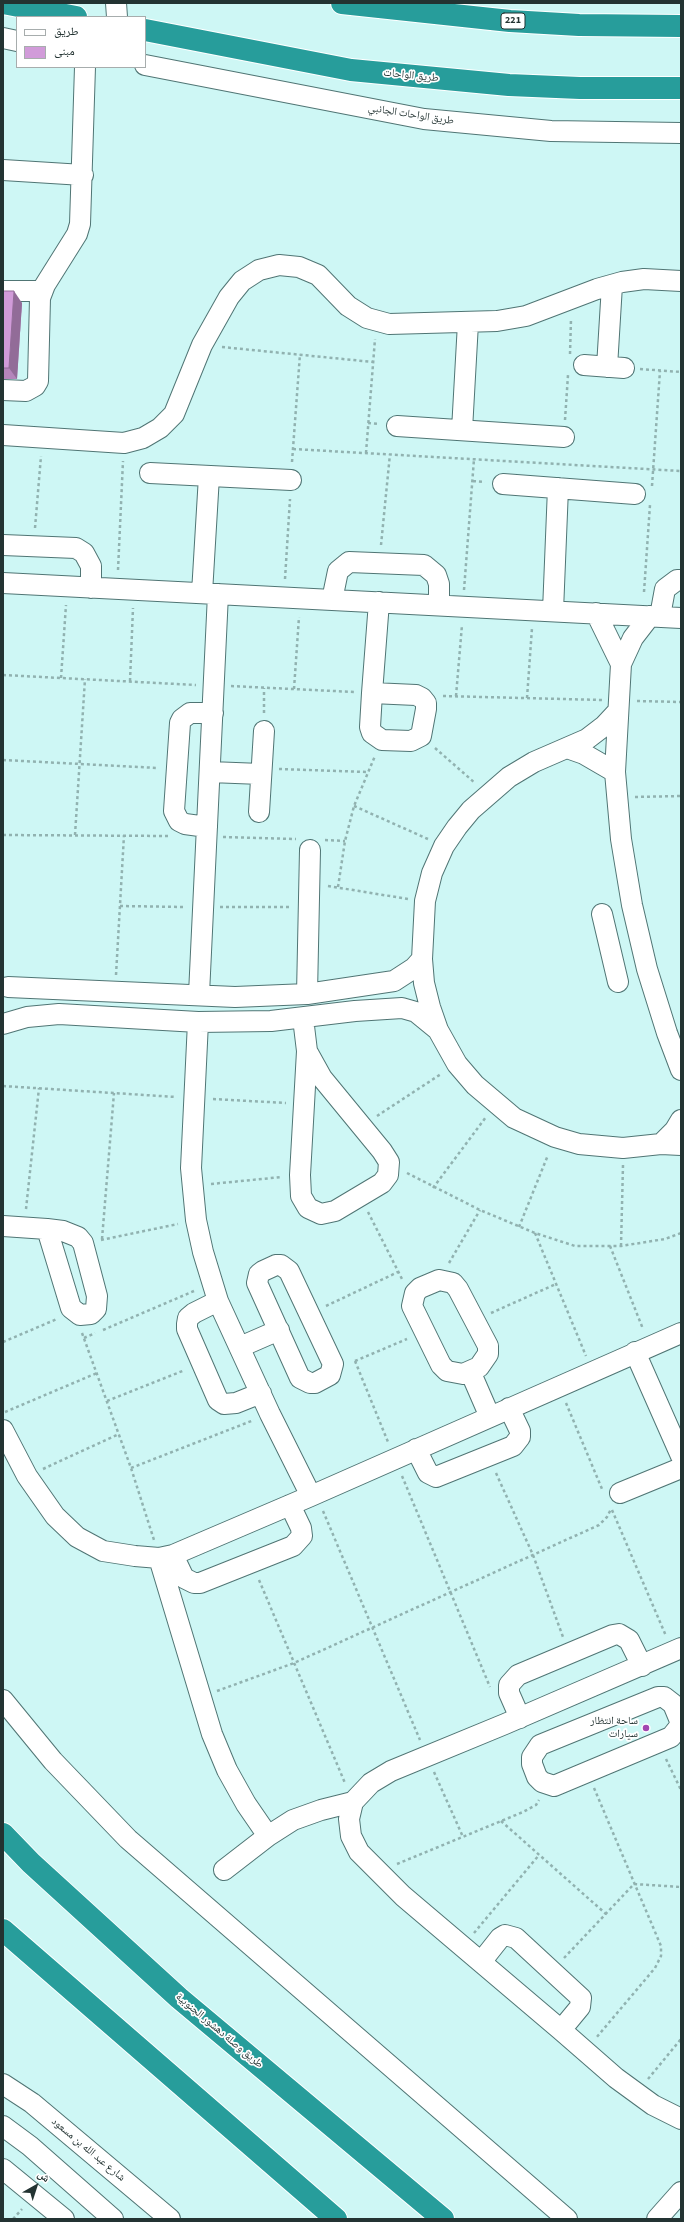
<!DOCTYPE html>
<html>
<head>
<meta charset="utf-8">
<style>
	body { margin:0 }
	#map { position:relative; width:684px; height:2222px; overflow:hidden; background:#cef7f5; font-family:"Source Sans 3","Noto Naskh Arabic",sans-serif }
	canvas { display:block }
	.frame { position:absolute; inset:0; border:4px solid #233332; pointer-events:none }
	.legend { position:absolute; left:16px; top:16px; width:130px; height:52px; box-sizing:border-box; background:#fff; border:1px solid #a7adad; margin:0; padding:5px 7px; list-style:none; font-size:12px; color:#233332 }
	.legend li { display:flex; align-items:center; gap:8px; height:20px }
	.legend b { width:20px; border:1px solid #a7adad }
	.north { position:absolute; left:16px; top:2166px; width:40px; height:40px; -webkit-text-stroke:3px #fff; paint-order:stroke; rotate:39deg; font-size:11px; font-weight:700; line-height:16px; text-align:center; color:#233332 }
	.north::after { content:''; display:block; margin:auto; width:14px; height:18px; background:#233332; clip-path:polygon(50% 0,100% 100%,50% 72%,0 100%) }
</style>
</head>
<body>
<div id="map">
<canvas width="684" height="2222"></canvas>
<div class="frame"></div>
<ul class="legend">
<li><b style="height:5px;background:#fff"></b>طريق</li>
<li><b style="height:11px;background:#d19bd9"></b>مبنى</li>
</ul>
<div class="north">ش</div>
</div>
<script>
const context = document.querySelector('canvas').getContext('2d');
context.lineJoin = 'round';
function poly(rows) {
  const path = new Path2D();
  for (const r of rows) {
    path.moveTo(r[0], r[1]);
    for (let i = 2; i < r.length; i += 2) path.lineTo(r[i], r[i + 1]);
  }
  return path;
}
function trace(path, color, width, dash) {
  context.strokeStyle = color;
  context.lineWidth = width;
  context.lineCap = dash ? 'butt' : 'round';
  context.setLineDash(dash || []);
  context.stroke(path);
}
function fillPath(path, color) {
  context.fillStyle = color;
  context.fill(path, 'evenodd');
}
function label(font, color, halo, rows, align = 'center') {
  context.font = font + ' "Source Sans 3","Noto Naskh Arabic",sans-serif';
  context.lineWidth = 3.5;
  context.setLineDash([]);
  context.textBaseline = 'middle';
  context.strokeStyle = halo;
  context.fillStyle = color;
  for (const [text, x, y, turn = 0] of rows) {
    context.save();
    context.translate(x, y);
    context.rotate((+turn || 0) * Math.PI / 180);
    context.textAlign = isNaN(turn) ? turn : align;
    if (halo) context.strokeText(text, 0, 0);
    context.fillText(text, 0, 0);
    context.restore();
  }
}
const minor = poly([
	[116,3,117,17],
	[3,38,17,41],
	[145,65,424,119,551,131,681,133],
	[3,170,83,175],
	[3,291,42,291],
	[584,365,624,368],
	[607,367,612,285],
	[3,390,26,391,35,386,38,381,40,298,45,285,77,234,80,224,85,67],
	[397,426,564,437],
	[462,430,468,323],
	[3,435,124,443,143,438,160,428,174,414,202,345,229,297,242,281,259,270,279,265,299,267,318,275,348,306,367,318,389,324,497,321,526,316,597,289,622,282,644,279,681,281],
	[150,473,291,480],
	[503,484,635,494],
	[3,545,76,548,84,553,91,566,91,588],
	[3,583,681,618],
	[202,593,209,476],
	[332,600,338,571,349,562,424,565,436,575,439,584,439,605],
	[553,611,558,488],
	[596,613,621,664],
	[650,616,633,638,621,664,615,772,621,839,632,905,647,969,667,1033,681,1070],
	[660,616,665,589,677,580,681,580],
	[372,693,416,695,422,698,426,703,426,709,421,736,411,741,382,740,372,733,370,727,372,693,379,602],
	[618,711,604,726,587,739,534,762,509,777,471,810,457,827,444,846,432,873,425,901,422,959,424,983,430,1007,438,1030,457,1064,475,1085,514,1118,555,1137,579,1144,623,1148,661,1144,681,1145],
	[567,748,584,754,615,772],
	[210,772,261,774],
	[259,812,264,731],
	[207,827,185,824,179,821,174,811,180,723,182,719,190,713,213,713],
	[602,914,618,982],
	[8,987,235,997,307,994,394,981,414,968,422,959],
	[199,994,218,594],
	[307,994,310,850],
	[303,1018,307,1051,322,1078,382,1151,389,1162,388,1175,382,1183,335,1211,321,1214,308,1208,301,1196,300,1175,307,1051],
	[198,1022,191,1168,196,1220,203,1252,218,1301,270,1414,311,1496],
	[3,1024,27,1017,59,1014,198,1022,271,1021,355,1011,402,1008,416,1012,438,1030],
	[661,1144,675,1130,681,1120],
	[3,1226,47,1229,63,1231,78,1237,83,1243,97,1296,96,1309,91,1314,80,1315,71,1308,47,1229],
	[276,1265,281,1265,289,1271,333,1364,330,1375,315,1383,310,1383,300,1378,257,1283,259,1274,263,1271,276,1265],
	[439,1280,453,1283,458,1289,488,1346,488,1354,479,1367,463,1374,447,1371,441,1365,412,1306,415,1293,420,1288,439,1280],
	[218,1301,194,1313,188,1318,187,1324,187,1329,218,1400,224,1404,236,1403,261,1393],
	[240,1347,279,1330],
	[635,1352,681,1456],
	[470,1371,490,1417],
	[3,1430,27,1476,55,1516,77,1537,103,1551,135,1556,159,1558,173,1555,311,1496,681,1333],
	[416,1449,428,1473,436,1477,513,1446,520,1437,520,1431,509,1408],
	[620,1493,681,1468],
	[173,1555,184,1578,194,1583,200,1583,293,1546,302,1536,301,1528,290,1505],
	[159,1558,212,1734,227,1770,246,1804,268,1836],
	[681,1648,505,1724,391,1771,371,1783,353,1802,349,1819,351,1836,359,1852,403,1896,561,2030,616,2078,653,2105,681,2119],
	[658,1697,664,1697,673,1704,680,1721,679,1727,671,1737,554,1786,542,1782,537,1777,532,1764,532,1757,540,1745,658,1697],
	[3,1700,53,1761,128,1839,567,2219],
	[520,1718,509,1693,509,1685,518,1675,613,1635,619,1634,629,1640,642,1666],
	[224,1870,268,1836,293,1820,321,1810,353,1802],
	[481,1962,500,1938,505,1935,516,1938,581,1998,580,2007,561,2030],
	[3,2084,32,2103,170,2219],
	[3,2126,30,2146,113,2219],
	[3,2169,64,2219],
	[657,2219,681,2192]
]);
const highway = poly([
	[3,3,76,17],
	[342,3,510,21,579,25,681,26],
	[145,30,351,70,509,85,580,88,681,88],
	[3,1834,31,1863,179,1998,443,2219],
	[3,1930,336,2219]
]);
trace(minor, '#507574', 22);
trace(highway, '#fff', 24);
trace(poly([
	[222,347,373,362],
	[570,354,571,319],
	[640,369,681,372],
	[565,420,568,375],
	[368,423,379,424],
	[293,449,681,471],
	[366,453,375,339],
	[292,462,300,354],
	[473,481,485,482],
	[652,486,660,371],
	[35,528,41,456],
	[381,545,390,454],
	[118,570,123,461],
	[285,579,290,499],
	[464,590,474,459],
	[644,592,650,505],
	[3,675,196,685],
	[61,678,66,605],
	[130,681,133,608],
	[231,686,354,692],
	[294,689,299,617],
	[443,696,602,700],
	[456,696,462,625],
	[527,698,532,628],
	[637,701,681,702],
	[264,713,264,688],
	[435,748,475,783],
	[3,760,158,768],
	[279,769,367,772],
	[635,797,681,796],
	[354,806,428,839],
	[3,835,168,836],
	[75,835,85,679],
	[223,837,296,839],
	[325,840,345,841],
	[328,886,408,899],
	[338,887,345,841,354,806,375,756],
	[120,906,185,907],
	[220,907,291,907],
	[116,975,124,835],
	[3,1086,176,1097],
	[213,1099,286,1103],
	[377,1116,441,1074],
	[407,1173,480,1210,535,1233,575,1246,621,1246,665,1239,681,1233],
	[211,1184,282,1177],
	[433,1188,486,1117],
	[26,1209,39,1088],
	[368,1212,403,1281],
	[519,1227,548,1155],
	[535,1233,586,1356],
	[102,1239,114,1093],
	[101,1240,178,1224],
	[610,1246,643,1329],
	[621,1246,623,1165],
	[449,1263,480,1210],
	[326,1306,398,1272],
	[491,1313,556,1284],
	[103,1330,194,1291],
	[82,1333,131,1468,154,1540],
	[84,1338,95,1333],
	[3,1342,57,1319],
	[355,1361,388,1442],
	[355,1361,407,1339],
	[107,1401,185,1370],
	[566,1403,602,1489],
	[5,1412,97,1373],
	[131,1468,254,1420],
	[43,1469,119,1434],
	[496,1473,533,1555,563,1637],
	[402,1476,490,1687],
	[612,1510,666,1636],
	[323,1511,420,1740],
	[259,1580,345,1783],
	[217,1691,294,1663,599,1525,607,1517,611,1509],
	[666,1759,681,1790],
	[434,1772,463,1837],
	[594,1788,661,1946,661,1956,655,1968,596,2038],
	[501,1821,606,1914],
	[397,1864,523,1812,536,1805,539,1800],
	[474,1933,539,1855],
	[564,1958,634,1884,681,1887],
	[648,2079,681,2039],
	[13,2219,22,2209]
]), '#91b2b0', 2.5, [3, 3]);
trace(minor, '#fff', 20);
trace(highway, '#279d9b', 22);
fillPath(poly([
	[3,291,22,303,17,379,3,379]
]), '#b485bb');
fillPath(poly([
	[14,291,22,303,17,379,9,368]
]), '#926c98');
const building = poly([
	[3,291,14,291,9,368,3,368,3,291]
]);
fillPath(building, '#d19bd9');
trace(building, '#926c98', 1);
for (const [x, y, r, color] of [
	[646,1728,4,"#a246b0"]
]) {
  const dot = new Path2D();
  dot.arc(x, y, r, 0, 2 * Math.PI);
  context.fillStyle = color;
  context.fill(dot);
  trace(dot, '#fff', 1.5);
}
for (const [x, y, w] of [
	[513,21,24]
]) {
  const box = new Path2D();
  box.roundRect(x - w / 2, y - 8, w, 16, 3);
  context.fillStyle = '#fff';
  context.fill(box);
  trace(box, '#233332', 1);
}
label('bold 10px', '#233332', null, [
	["221",513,21]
]);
label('11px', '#233332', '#fff', [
	["طريق الواحات",411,76,6],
	["طريق الواحات الجانبي",411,115,9],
	["طريق وصلة دهشور الجنوبية",219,2031,40],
	["شارع عبد الله بن مسعود",88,2150,40]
]);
label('11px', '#233332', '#fff', [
	["ساحة انتظار",638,1722],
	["سيارات",638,1735]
], 'right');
</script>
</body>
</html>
